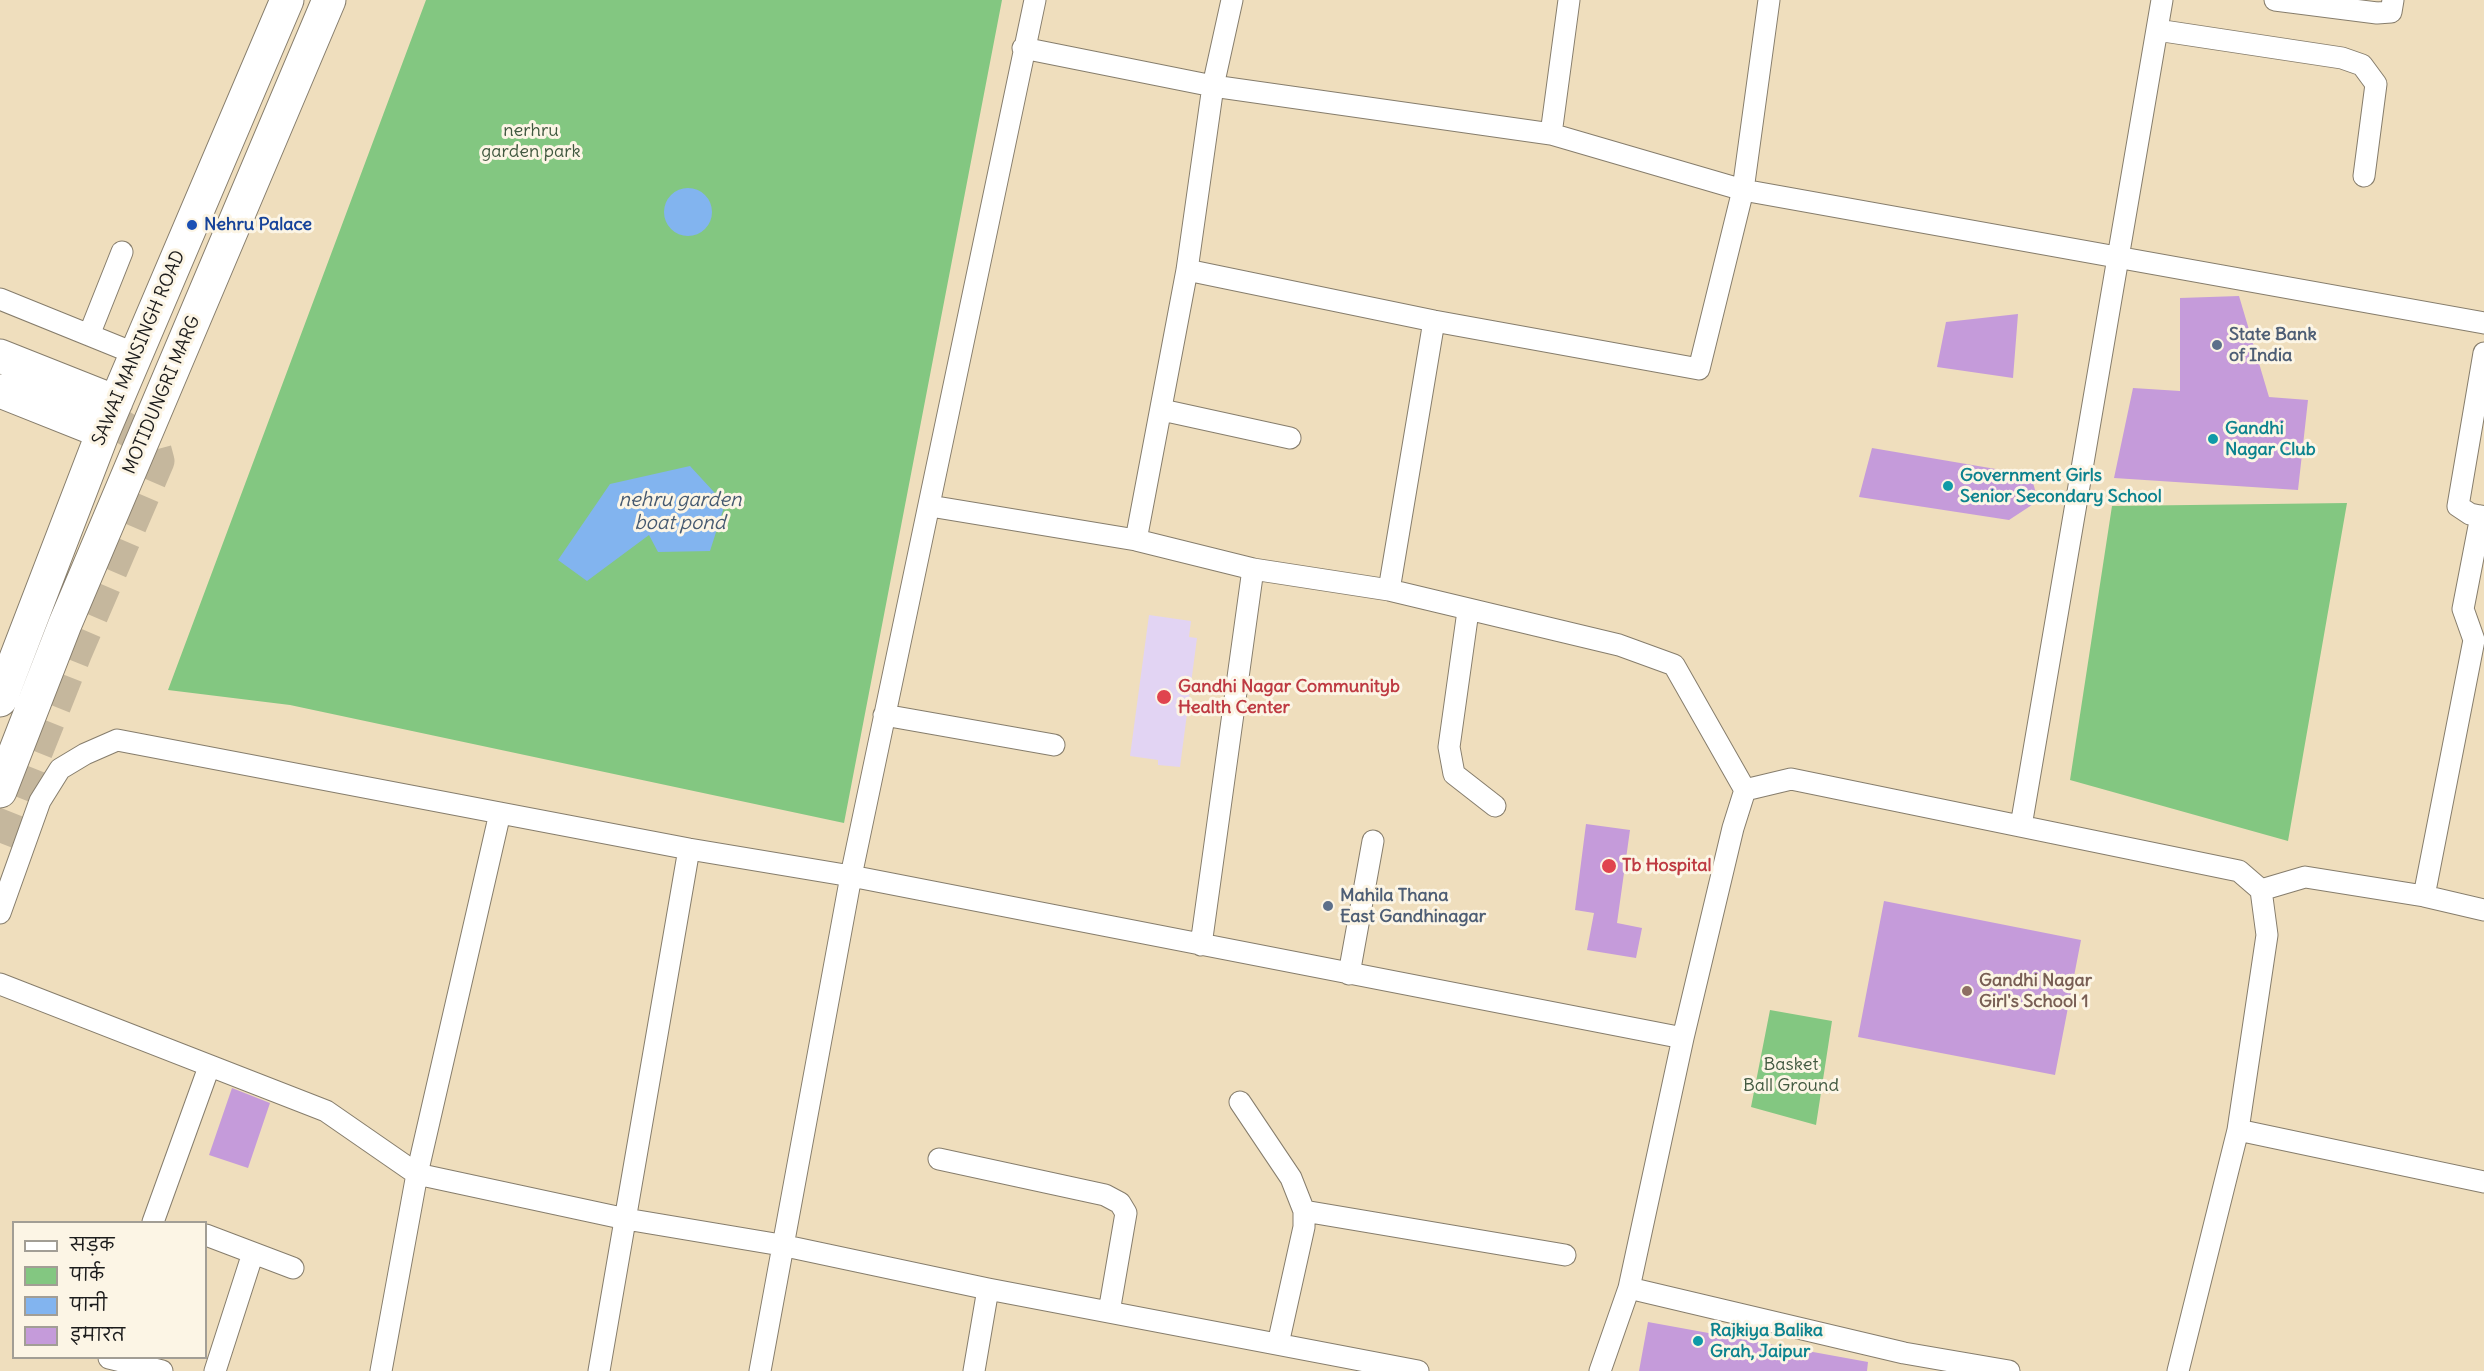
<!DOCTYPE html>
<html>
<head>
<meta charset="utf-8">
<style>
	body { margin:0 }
	#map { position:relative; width:2484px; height:1371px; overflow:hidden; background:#efdebd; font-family:Delius,"Playpen Sans Deva",sans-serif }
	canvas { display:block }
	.legend { position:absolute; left:12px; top:1221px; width:195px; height:138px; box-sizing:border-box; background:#fcf5e5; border:2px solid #a29e95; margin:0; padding:8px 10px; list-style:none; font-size:18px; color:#1c1c1c }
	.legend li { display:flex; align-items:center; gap:12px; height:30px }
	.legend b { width:30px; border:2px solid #a29e95 }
</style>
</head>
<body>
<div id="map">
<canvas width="2484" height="1371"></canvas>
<ul class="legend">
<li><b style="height:8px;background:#fff"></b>सड़क</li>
<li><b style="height:16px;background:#83c781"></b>पार्क</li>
<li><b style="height:16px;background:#82b4ef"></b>पानी</li>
<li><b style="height:16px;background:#c59bda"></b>इमारत</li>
</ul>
</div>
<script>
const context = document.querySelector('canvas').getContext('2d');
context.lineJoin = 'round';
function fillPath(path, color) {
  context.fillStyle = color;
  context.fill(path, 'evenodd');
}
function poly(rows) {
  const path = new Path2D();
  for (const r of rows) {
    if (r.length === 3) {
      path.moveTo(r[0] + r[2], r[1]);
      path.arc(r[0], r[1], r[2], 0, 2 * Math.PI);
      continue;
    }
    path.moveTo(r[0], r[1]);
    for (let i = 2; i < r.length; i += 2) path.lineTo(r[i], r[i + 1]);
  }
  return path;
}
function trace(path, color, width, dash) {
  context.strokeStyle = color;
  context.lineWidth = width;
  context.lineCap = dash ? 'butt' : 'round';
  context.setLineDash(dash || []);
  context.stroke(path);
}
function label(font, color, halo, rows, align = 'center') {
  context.font = font + ' Delius,sans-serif';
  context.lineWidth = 6;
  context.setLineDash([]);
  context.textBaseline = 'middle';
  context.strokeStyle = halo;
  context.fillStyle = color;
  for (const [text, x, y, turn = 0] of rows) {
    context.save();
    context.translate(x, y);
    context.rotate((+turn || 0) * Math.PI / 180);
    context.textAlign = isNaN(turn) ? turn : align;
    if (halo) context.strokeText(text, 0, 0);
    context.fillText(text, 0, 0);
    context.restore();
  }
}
fillPath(poly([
	[1149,615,1191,621,1189,637,1197,638,1180,767,1158,765,1158,760,1130,756]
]), '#e2d4f3');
fillPath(poly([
	[426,0,1002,0,844,823,290,705,168,690],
	[2347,503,2288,841,2070,780,2112,506],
	[1770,1010,1832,1021,1816,1125,1751,1107]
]), '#83c781');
fillPath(poly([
	[688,212,24],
	[690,466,725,504,710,551,658,552,649,535,587,581,558,560,610,484]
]), '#82b4ef');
fillPath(poly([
	[2239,296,2269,397,2308,400,2298,490,2114,478,2133,388,2180,391,2180,298],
	[2018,314,2013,378,1937,367,1946,322],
	[1872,448,2031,475,2038,501,2009,520,1859,497],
	[1586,824,1630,830,1617,923,1642,928,1636,958,1587,950,1594,913,1575,910],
	[1884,901,2081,940,2055,1075,1858,1037],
	[232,1088,270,1103,248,1168,209,1155],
	[1648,1322,1868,1362,1867,1371,1639,1371]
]), '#c59bda');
trace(poly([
	[0,843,76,652,158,461,154,446,123,427,82,408]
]), '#c5b79d', 33, [33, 16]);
const street = poly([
	[2275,0,2377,13,2391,12,2393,0],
	[2157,30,2342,58,2362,65,2376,84,2364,176],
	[1023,48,1213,86,1551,134,1743,190,2484,323],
	[1551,134,1569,0],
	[1187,270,1434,321,1699,369,1743,190,1769,0],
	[0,299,136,354],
	[89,335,122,252],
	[2484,353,2458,506,2470,514,2484,517],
	[1162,410,1290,438],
	[930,506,1136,540,1253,569,1389,590,1619,645,1674,665,1745,790],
	[1136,540,1187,270,1213,86,1232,0],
	[1389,590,1434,321],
	[1468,611,1449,747,1454,774,1495,806],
	[884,715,1054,745],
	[2021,826,2162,0],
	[2261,890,2305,877,2424,896,2484,910],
	[2424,896,2474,640,2463,609,2481,516],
	[0,913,40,801,60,769,85,754,117,740,689,849,851,876,1683,1038],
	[1201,945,1253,569],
	[1349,974,1373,841],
	[0,984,326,1111,417,1174,626,1219,781,1245,988,1289,1418,1371],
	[1240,1102,1291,1178,1304,1211,1304,1227,1278,1344],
	[2238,1130,2484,1182],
	[939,1159,1105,1195,1120,1203,1126,1213,1109,1312],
	[1304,1211,1565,1255],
	[153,1222,209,1067],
	[206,1235,293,1268],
	[109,1358,162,1371],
	[215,1371,253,1253],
	[381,1371,417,1174,500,813],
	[599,1371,689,849],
	[760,1371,851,876,1035,0],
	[974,1371,988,1289],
	[1600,1371,1629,1288],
	[2009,1371,1904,1353,1629,1288,1683,1038,1733,828,1745,790,1791,779,2239,871,2261,890,2267,935,2238,1130,2178,1371]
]);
const primary = poly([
	[0,356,116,402],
	[0,391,103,432],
	[0,700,103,432,287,0],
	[0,791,65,624,329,0]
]);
trace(street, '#867d6c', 23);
trace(primary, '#867d6c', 35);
trace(street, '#fff', 21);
trace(primary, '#fff', 33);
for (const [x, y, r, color] of [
	[192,225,6,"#1a4fb4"],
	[2217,345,6,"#5c6f8a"],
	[2213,439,6,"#0f9aa8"],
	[1948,486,6,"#0f9aa8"],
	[1164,697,8,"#e0444e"],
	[1609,866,8,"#e0444e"],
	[1328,906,6,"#5c6f8a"],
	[1967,991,6,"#8d6e63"],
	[1698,1341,6,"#0f9aa8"]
]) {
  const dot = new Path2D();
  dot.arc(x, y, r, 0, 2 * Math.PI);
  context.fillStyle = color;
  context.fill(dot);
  trace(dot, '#fcf5e5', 2);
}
label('18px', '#40583f', '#fcf5e5', [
	["nerhru",531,131],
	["garden park",531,152],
	["Basket",1791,1065],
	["Ball Ground",1791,1086]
]);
label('bold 18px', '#164399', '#fcf5e5', [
	["Nehru Palace",204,225]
], 'left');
label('bold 18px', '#4e5e75', '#fcf5e5', [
	["State Bank",2229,335],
	["of India",2229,356],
	["Mahila Thana",1340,896],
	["East Gandhinagar",1340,917]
], 'left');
label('18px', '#1c1c1c', '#fcf5e5', [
	["SAWAI MANSINGH ROAD",139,348,-67],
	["MOTIDUNGRI MARG",162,395,-67]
]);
label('bold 18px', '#0d838f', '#fcf5e5', [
	["Gandhi",2225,429],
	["Nagar Club",2225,450],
	["Government Girls",1960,476],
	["Senior Secondary School",1960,497],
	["Rajkiya Balika",1710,1331],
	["Grah, Jaipur",1710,1352]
], 'left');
label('bold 18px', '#be3a42', '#fcf5e5', [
	["Gandhi Nagar Communityb",1178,687],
	["Health Center",1178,708],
	["Tb Hospital",1622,866]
], 'left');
label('bold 18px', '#785e54', '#fcf5e5', [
	["Gandhi Nagar",1979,981],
	["Girl's School 1",1979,1002]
], 'left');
label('italic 20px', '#455970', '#fcf5e5', [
	["nehru garden",680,500],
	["boat pond",680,523]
]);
</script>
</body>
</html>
